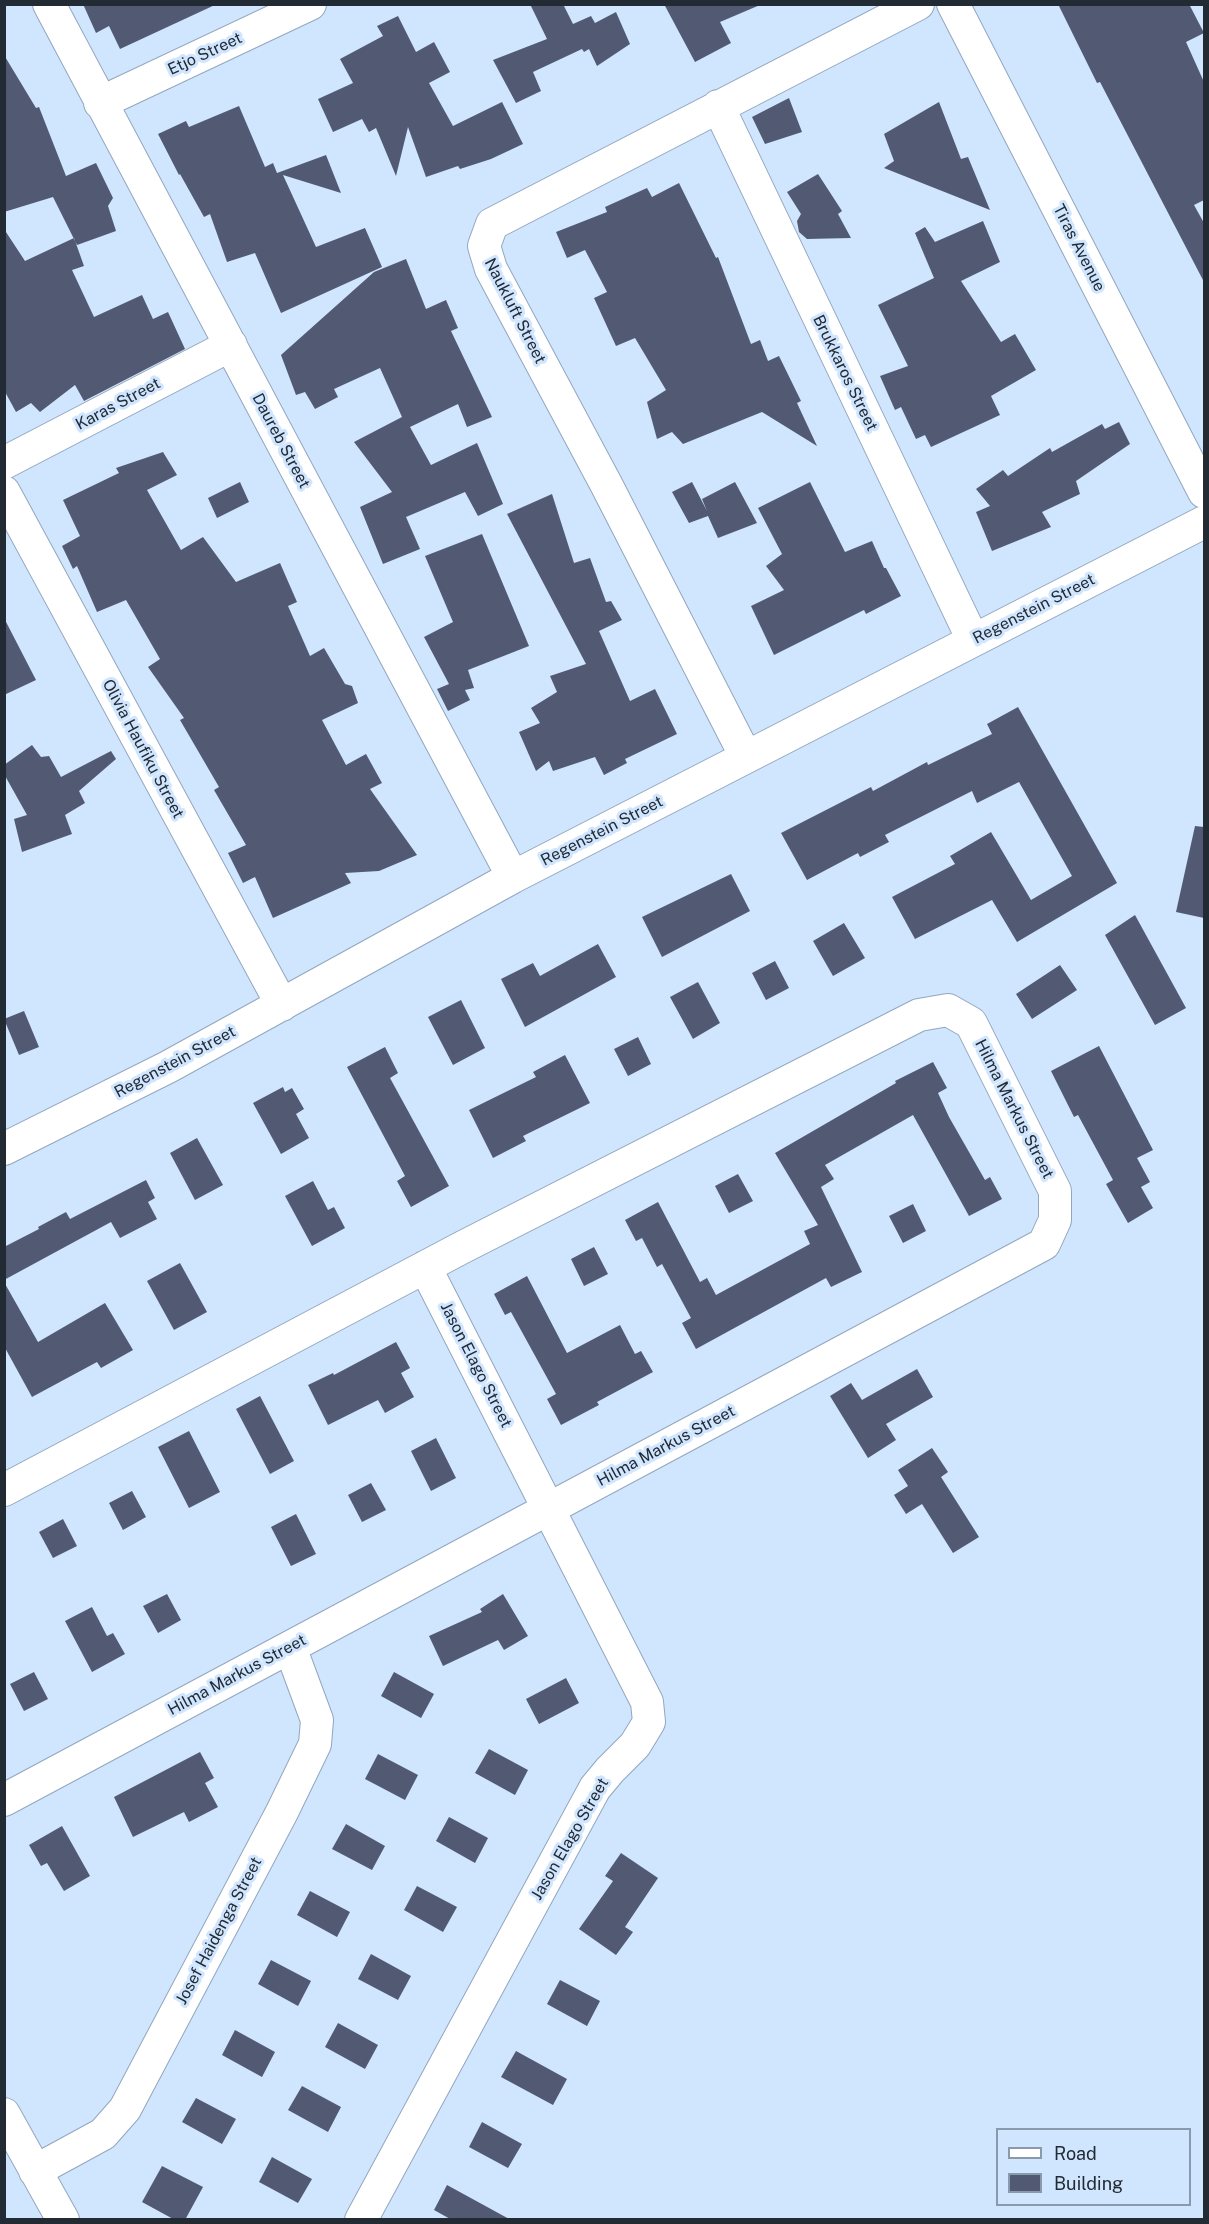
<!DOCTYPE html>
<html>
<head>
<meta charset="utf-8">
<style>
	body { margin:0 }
	#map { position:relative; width:1209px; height:2224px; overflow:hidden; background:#d0e5fe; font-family:"Public Sans",sans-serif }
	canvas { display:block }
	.frame { position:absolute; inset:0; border:6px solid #222a33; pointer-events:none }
	.legend { position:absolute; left:996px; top:2128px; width:195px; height:78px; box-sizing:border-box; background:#d0e5fe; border:2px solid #8a9aad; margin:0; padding:8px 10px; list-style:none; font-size:18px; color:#222a33 }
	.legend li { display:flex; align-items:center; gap:12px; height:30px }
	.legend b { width:30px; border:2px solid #8a9aad }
</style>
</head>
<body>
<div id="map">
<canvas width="1209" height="2224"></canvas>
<div class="frame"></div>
<ul class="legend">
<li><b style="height:8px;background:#fff"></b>Road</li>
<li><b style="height:16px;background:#525a73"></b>Building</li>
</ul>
</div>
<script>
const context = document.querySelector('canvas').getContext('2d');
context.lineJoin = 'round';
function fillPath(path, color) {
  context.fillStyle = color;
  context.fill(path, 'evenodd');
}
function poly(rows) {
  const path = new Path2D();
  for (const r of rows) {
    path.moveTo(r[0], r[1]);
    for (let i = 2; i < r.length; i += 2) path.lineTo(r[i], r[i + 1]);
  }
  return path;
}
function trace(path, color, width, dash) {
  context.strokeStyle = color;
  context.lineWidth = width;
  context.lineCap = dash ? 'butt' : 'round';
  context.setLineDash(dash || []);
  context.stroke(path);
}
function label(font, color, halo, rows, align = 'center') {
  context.font = font + ' "Public Sans",sans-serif';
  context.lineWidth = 6;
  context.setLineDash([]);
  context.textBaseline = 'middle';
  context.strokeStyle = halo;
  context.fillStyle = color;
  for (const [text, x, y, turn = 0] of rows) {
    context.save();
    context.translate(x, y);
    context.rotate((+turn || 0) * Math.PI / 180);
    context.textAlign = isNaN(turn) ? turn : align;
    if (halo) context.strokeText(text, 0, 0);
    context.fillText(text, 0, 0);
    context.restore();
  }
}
fillPath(poly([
	[83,4,217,4,120,49,109,26,96,33],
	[530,4,563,4,573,24,591,16,595,23,616,12,630,44,597,66,589,49,584,52,582,49,533,72,541,91,516,103,493,60,547,39],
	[664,4,760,4,760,5,720,22,731,43,695,62],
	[1058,4,1189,4,1204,33,1186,42,1204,82,1204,200,1194,205,1204,223,1204,282,1100,82,1097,83],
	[398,16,416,52,434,42,450,72,429,83,453,126,502,102,523,144,491,159,460,169,458,166,426,177,408,127,396,176,376,128,369,132,362,119,333,132,318,99,353,83,340,59,383,36,377,26],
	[4,55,36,108,39,107,66,176,96,163,113,198,108,206,116,231,77,245,53,197,4,212],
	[789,98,802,132,765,144,752,117],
	[939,102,961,159,968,157,990,210,884,168,894,161,884,134],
	[239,106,265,167,273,163,277,173,326,155,341,193,283,175,316,247,365,228,382,267,281,313,255,253,227,262,210,214,204,217,180,174,179,175,158,134,186,121,189,127],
	[818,174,842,211,838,214,851,238,807,239,799,232,797,221,801,214,787,192],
	[679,183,716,258,718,257,751,344,760,340,768,361,779,356,801,401,797,403,817,446,762,412,683,444,672,432,657,439,647,402,666,390,635,338,616,346,594,298,607,292,585,250,567,258,556,232,607,212,605,207,647,188,652,197],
	[983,221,1000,262,961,281,1001,342,1015,334,1036,370,991,396,1000,415,931,447,925,435,916,439,901,407,895,410,880,376,908,366,878,305,934,278,915,233,925,227,935,242],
	[4,229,25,261,74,238,84,266,72,270,94,317,142,295,153,319,168,312,185,349,84,401,75,385,40,412,31,403,16,412,4,390],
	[406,259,426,309,446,300,458,328,451,331,492,417,467,427,458,404,410,427,431,465,477,443,503,504,478,516,465,492,406,517,420,549,383,564,360,507,392,492,354,442,402,417,380,368,334,389,338,397,315,409,305,392,296,395,281,355,374,272],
	[1119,422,1130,444,1076,481,1080,494,1042,512,1051,527,992,551,976,512,990,506,976,489,1003,470,1008,476,1050,448,1052,452,1102,424,1105,429],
	[163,452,177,475,147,490,181,550,203,537,236,582,280,563,297,602,288,606,310,656,324,648,345,684,352,686,358,703,322,720,346,765,366,754,382,783,370,789,417,855,379,871,345,873,351,883,273,918,255,877,243,883,228,853,246,845,214,790,219,787,180,720,184,718,148,667,160,659,126,600,97,612,77,566,73,569,62,546,80,536,63,500,119,473,116,468],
	[240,482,249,502,217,518,208,498],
	[692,482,707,511,702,499,735,482,757,523,718,538,708,516,689,523,672,492],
	[810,482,845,552,872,541,884,568,886,568,901,596,866,614,864,610,774,655,751,606,784,590,766,566,782,554,758,508],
	[552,494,574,563,590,558,606,602,611,601,622,620,599,631,630,701,655,689,677,734,625,759,627,763,604,775,595,757,553,771,549,761,536,771,519,732,540,723,531,708,557,692,550,676,586,664,507,514],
	[482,534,529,646,468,670,474,688,465,690,470,700,448,711,437,689,449,684,424,637,453,622,425,556],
	[4,618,36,680,4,695],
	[1018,707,1117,883,1017,942,992,900,915,939,892,897,955,864,950,856,991,832,1031,900,1072,876,1019,782,977,803,972,791,885,835,889,842,860,857,858,853,807,880,781,833,871,787,873,791,927,762,928,765,992,734,987,724],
	[32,745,41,757,49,756,61,777,111,751,116,759,79,791,85,803,65,815,72,834,22,852,14,819,27,815,4,774,4,765],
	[1195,826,1204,827,1204,918,1176,912],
	[731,874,750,911,662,957,642,917],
	[1135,915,1186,1008,1155,1025,1105,935],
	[844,923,865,958,833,976,813,941],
	[598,944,616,977,525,1027,501,979,533,963,540,976],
	[775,961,789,988,766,1000,752,973],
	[1060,965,1077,990,1032,1019,1016,994],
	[698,982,720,1023,693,1039,670,997],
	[461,1000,485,1048,453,1065,428,1017],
	[24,1011,39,1047,19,1055,4,1019],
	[638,1037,651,1064,628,1076,614,1049],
	[1099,1046,1153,1150,1137,1158,1150,1182,1141,1187,1153,1208,1128,1223,1106,1184,1113,1180,1078,1115,1074,1117,1051,1071],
	[385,1047,398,1073,390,1078,449,1186,411,1207,397,1181,405,1176,347,1067],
	[565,1055,590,1103,523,1136,526,1141,493,1158,469,1110,536,1077,533,1072],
	[933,1062,947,1088,938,1093,949,1117,985,1180,990,1177,1002,1199,969,1216,913,1115,825,1165,834,1179,821,1187,862,1272,831,1287,826,1278,696,1349,682,1323,691,1318,662,1264,657,1267,642,1238,636,1241,625,1220,658,1202,700,1282,707,1278,716,1295,810,1244,804,1231,818,1225,775,1153,896,1083,895,1081],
	[283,1087,285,1092,292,1088,304,1109,296,1114,309,1138,281,1154,253,1103],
	[197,1138,223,1185,195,1200,170,1153],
	[738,1174,753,1201,729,1213,715,1186],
	[146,1180,155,1198,148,1202,157,1219,120,1238,111,1222,4,1280,4,1247,39,1229,38,1227,66,1212,70,1219],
	[313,1181,328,1210,334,1207,345,1228,312,1246,285,1196],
	[913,1204,926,1231,903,1243,889,1216],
	[594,1247,608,1274,584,1286,571,1259],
	[180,1263,207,1312,174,1330,147,1281],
	[527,1276,567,1353,620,1325,635,1354,641,1351,653,1372,597,1402,599,1405,561,1425,547,1399,556,1394,511,1312,505,1315,494,1294],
	[4,1282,38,1342,105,1303,133,1350,101,1368,97,1362,32,1397,4,1346],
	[396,1342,410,1368,401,1373,414,1397,385,1413,378,1400,328,1425,308,1385,333,1373,334,1375],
	[917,1369,933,1397,886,1424,896,1440,868,1458,830,1396,851,1383,862,1400],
	[260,1396,294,1461,270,1474,236,1409],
	[189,1431,220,1492,189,1508,158,1447],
	[436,1438,456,1478,431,1491,411,1451],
	[932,1448,948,1472,941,1477,979,1537,953,1553,922,1504,906,1514,894,1495,908,1486,898,1470],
	[371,1483,386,1510,362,1522,348,1495],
	[132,1491,146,1517,123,1530,109,1503],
	[296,1514,316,1554,291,1566,271,1527],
	[63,1519,77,1546,53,1558,39,1532],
	[167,1594,181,1620,158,1633,143,1606],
	[503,1594,528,1636,504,1650,498,1640,443,1666,429,1636,482,1612,480,1609],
	[92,1607,107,1636,113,1633,125,1654,92,1672,65,1621],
	[34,1672,48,1699,24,1711,10,1684],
	[394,1672,434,1694,421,1718,381,1696],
	[566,1678,579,1703,539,1724,526,1699],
	[489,1749,528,1770,515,1795,475,1773],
	[200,1752,214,1778,205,1783,218,1807,189,1822,184,1812,133,1837,114,1797],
	[378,1754,418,1775,405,1800,365,1779],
	[449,1817,488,1838,475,1863,436,1841],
	[346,1824,385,1846,372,1870,332,1849],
	[62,1826,90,1876,64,1891,47,1863,41,1866,29,1845],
	[621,1853,658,1878,625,1927,633,1932,616,1955,579,1929,613,1881,605,1876],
	[417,1886,457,1907,443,1932,404,1910],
	[310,1891,350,1912,337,1937,297,1915],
	[371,1954,411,1976,398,2000,358,1979],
	[271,1960,311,1981,298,2006,258,1984],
	[560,1980,600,2001,587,2026,547,2004],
	[338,2023,378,2045,365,2069,325,2047],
	[235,2030,275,2052,262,2077,222,2055],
	[516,2051,567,2079,553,2105,501,2077],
	[302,2086,341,2107,328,2132,288,2110],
	[196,2098,236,2119,222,2144,182,2122],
	[482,2122,522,2144,508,2168,469,2147],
	[272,2157,312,2179,298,2203,259,2182],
	[162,2166,203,2187,185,2220,175,2220,142,2202],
	[447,2185,511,2220,452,2220,434,2210]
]), '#525a73');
const minor = poly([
	[49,4,513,877],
	[953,4,1204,492],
	[100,103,310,4],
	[718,106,973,640],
	[4,463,231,345],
	[4,492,282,1005],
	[746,757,606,484,491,269,484,246,492,224,918,4],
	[4,1149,168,1067,513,877,1204,522],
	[4,1490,463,1247,919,1015,948,1010,971,1023,1055,1191,1055,1220,1044,1244,4,1800],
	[4,2114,63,2220],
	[35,2171,103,2134,125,2109,282,1812,315,1744,317,1720,290,1647],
	[361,2220,595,1788,610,1770,635,1745,649,1722,647,1702,425,1267]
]);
trace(minor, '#92a7be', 34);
trace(minor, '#fff', 32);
label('16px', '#222a33', '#d0e5fe', [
	["Etjo Street",205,54,-25],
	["Tiras Avenue",1079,248,63],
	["Naukluft Street",515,311,63],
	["Brukkaros Street",845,373,64],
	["Karas Street",118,404,-28],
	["Daureb Street",281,441,62],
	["Regenstein Street",1034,609,-27],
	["Olivia Haufiku Street",143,749,62],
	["Regenstein Street",602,831,-27],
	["Regenstein Street",175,1062,-28],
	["Hilma Markus Street",1014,1109,63],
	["Jason Elago Street",476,1365,63],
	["Hilma Markus Street",666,1446,-28],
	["Hilma Markus Street",237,1675,-28],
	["Jason Elago Street",570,1839,-60],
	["Josef Haidenga Street",219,1931,-62]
]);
</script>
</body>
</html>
